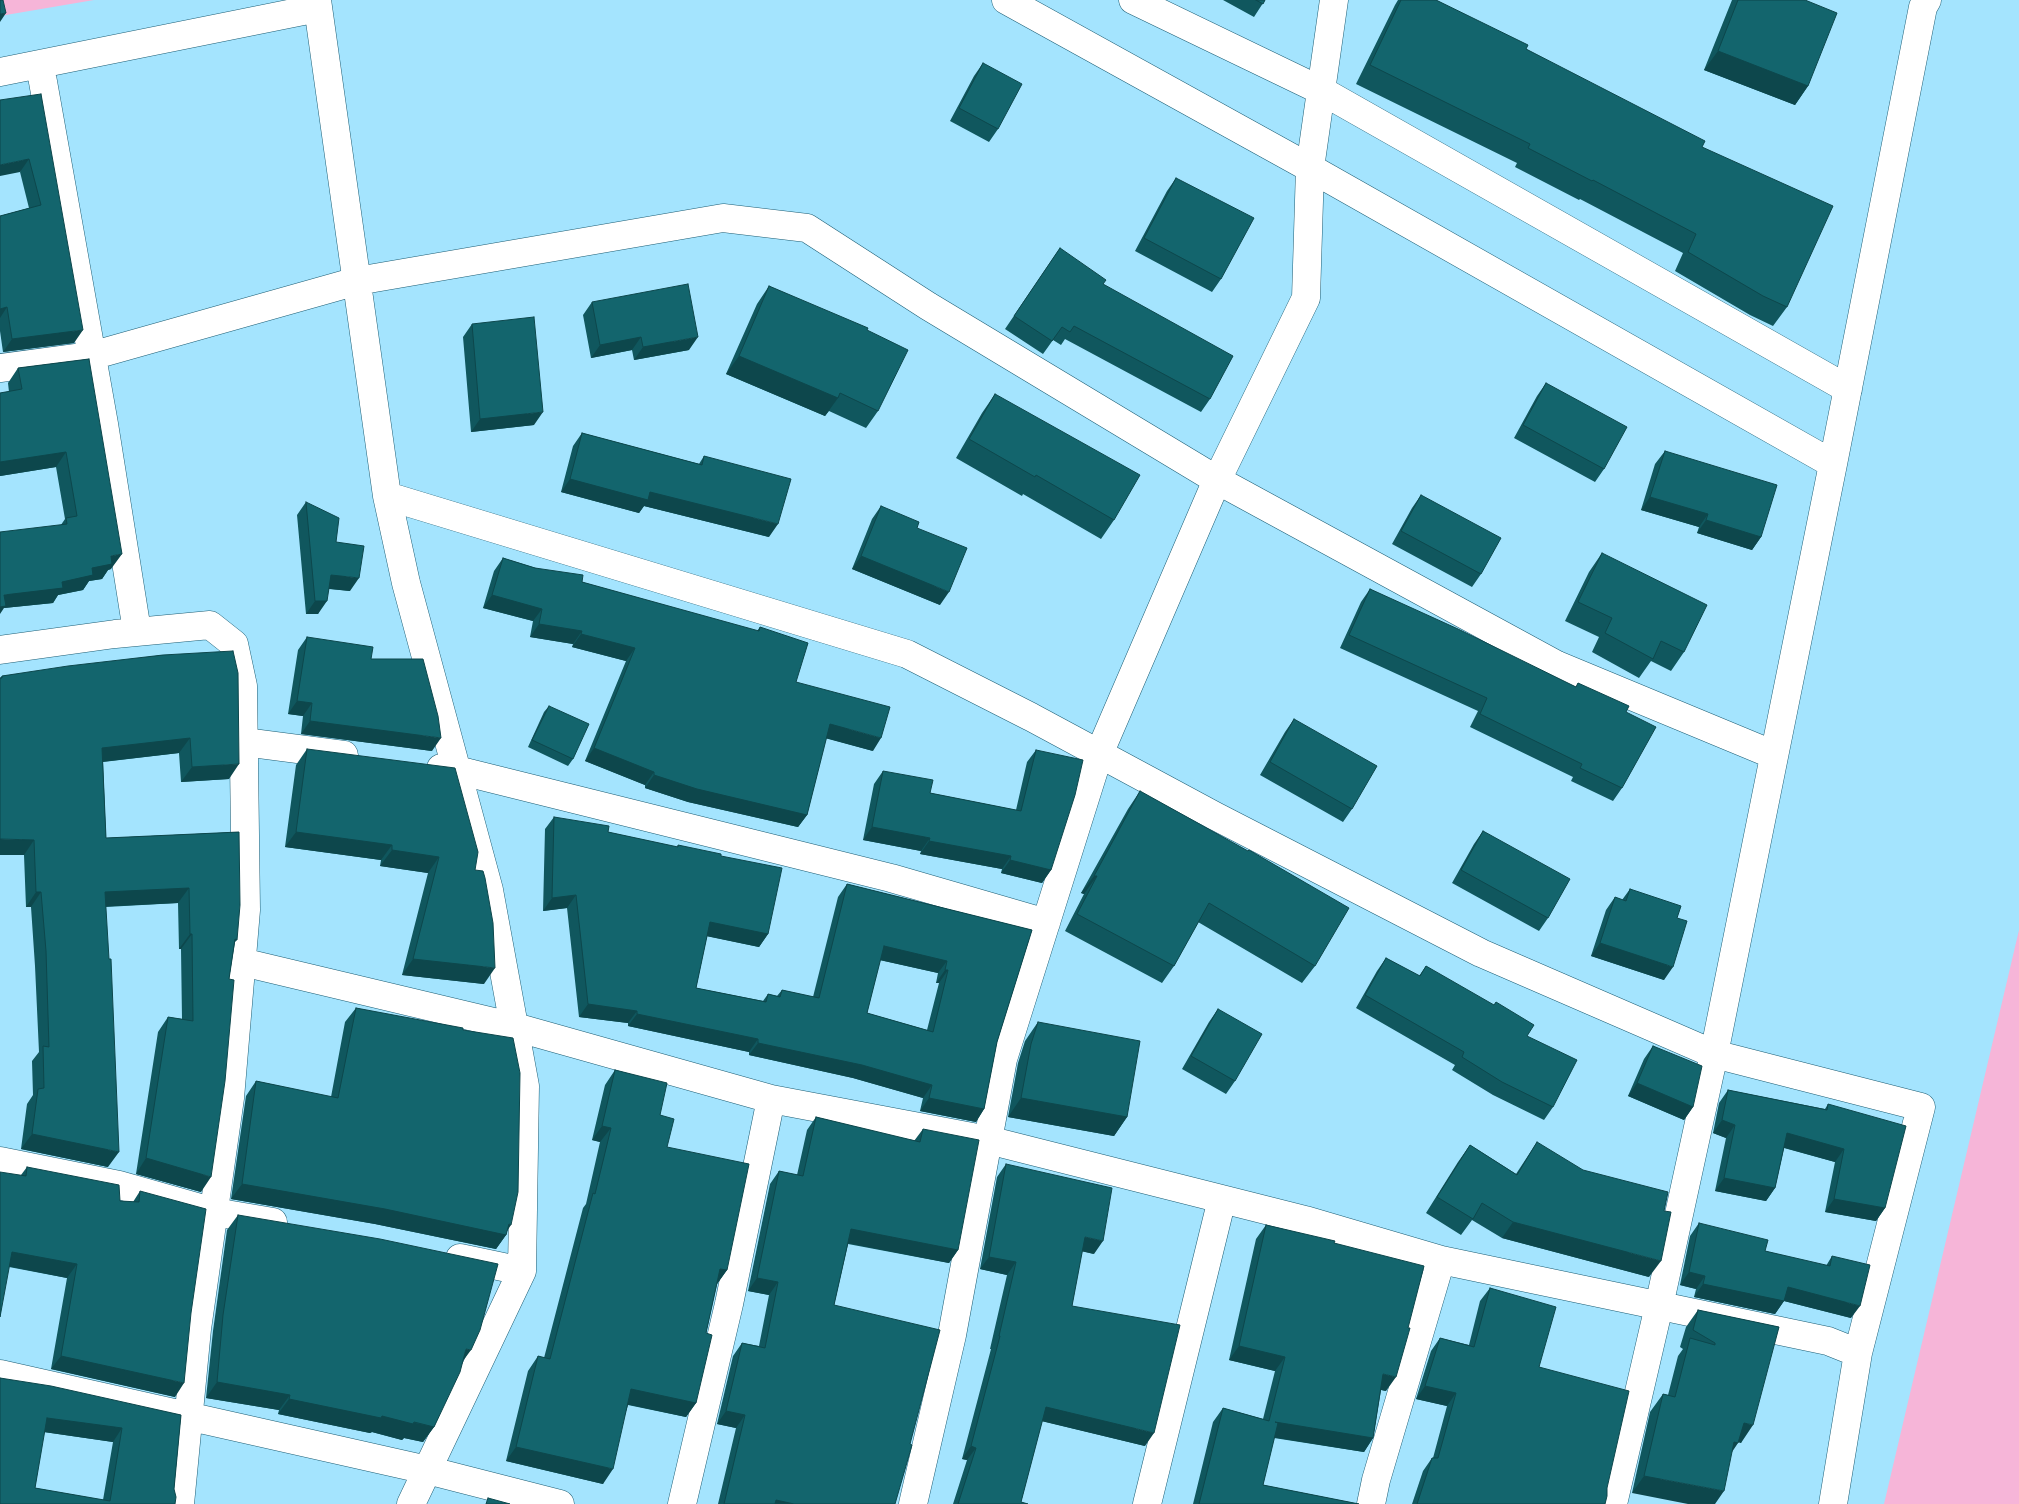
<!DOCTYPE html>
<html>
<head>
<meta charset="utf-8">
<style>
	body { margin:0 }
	canvas { display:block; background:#a4e4fe }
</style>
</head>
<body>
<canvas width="2019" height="1504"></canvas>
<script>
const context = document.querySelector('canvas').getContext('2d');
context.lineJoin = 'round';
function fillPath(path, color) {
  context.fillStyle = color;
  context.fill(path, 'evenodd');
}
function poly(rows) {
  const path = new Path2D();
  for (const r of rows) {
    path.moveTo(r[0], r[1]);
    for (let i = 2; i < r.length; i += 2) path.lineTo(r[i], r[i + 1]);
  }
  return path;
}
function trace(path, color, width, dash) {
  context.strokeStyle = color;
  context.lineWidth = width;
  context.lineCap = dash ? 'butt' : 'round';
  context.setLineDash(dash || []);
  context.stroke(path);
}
fillPath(poly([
	[0,0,94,0,0,16],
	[2019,930,2019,1504,1884,1504]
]), '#f6b5d8');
const street = poly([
	[317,0,387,496,406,583,489,890,525,1086,522,1271,411,1504],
	[1006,0,1310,168,1833,464],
	[1133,0,1322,91,1848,389],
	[40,65,104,424,137,631],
	[0,72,318,8],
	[0,368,91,356,357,281,723,218,807,228,928,306,1217,480,1557,665,1774,755],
	[387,496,907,654,1031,717,1215,816,1481,953,1714,1054,1921,1107,1858,1353,1833,1504],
	[0,650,115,634,210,625,234,644,243,686,246,910,230,1098,197,1329,180,1504],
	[244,742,344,755],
	[441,768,457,770,891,878,1046,923],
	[242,962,515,1027,771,1099,988,1140,1305,1220,1441,1260,1828,1341,1858,1353],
	[0,1161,119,1185,214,1212,273,1222],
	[460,1258,522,1271],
	[0,1374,427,1470,560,1504],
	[682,1504,729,1304,771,1099],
	[913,1504,952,1335,1003,1059,1099,754,1217,480,1306,298,1310,168,1334,0],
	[1147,1504,1222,1199],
	[1371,1504,1376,1480,1441,1260],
	[1613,1504,1659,1306,1714,1054,1833,464,1923,7,1927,0]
]);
trace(street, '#1d5e75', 29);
trace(street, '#fff', 28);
fillPath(poly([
	[1223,0,1265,0,1254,17],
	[1398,0,1436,0,1526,49,1702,147,1787,307,1773,326,1750,315,1675,271,1683,253,1580,199,1579,200,1515,167,1517,163,1356,84,1395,5],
	[1732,0,1805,0,1808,86,1795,105,1704,70],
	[983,63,998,129,989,142,950,121,974,76],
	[41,94,74,343,3,352,0,331,0,216,29,208,20,172],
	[1176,178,1221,279,1212,292,1135,251,1167,191],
	[1060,248,1210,399,1201,412,1065,339,1061,345,1053,340,1043,354,1005,329],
	[769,286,867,330,878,411,866,428,829,411,825,416,726,374,757,304],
	[592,302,689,350,634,360,632,350,591,358,583,315],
	[472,324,534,425,471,432,463,337],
	[89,359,111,569,108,570,102,579,89,581,83,590,58,595,53,603,4,608,65,519,56,467,0,476,0,393,9,392,8,383,18,368],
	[1546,383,1604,469,1595,482,1514,438,1537,396],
	[995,394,1114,520,1101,539,1023,494,1022,496,956,458,982,413],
	[582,433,699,464,704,456,769,537,644,506,639,513,561,492,573,446],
	[1665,451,1761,537,1752,550,1697,533,1699,527,1641,510,1655,464],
	[1421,495,1481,574,1472,587,1392,544,1412,508],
	[306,502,336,542,350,591,329,589,318,614,306,614,297,515],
	[881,506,917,528,940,605,852,569,872,519],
	[1602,553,1684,652,1671,671,1651,661,1639,678,1592,652,1599,637,1565,621,1589,572],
	[503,558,582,582,757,631,760,627,796,682,873,751,826,738,807,815,798,827,688,802,645,788,645,785,585,761,626,661,572,647,573,644,530,637,533,621,483,608,494,571],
	[1370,589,1576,687,1578,683,1626,712,1622,788,1613,801,1571,781,1573,777,1470,727,1478,711,1340,648,1361,602],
	[307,637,371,659,432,751,301,734,303,716,288,714,298,650],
	[163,655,229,779,181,782,179,753,103,762,106,838,239,832,237,940,235,942,229,979,201,1192,136,1174,158,1032,168,1017,182,1019,181,949,179,949,178,903,106,907,108,1167,21,1149,27,1104,33,1095,32,1061,39,1052,35,966,31,907,26,907,24,855,0,678,2,676],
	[549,706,573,759,568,766,528,747,544,712],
	[1294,719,1352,809,1343,822,1260,775,1285,732],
	[307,749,475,870,484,984,402,975,428,873,380,866,381,860,285,847,296,765],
	[1036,750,1051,870,1042,883,1001,873,1002,869,920,854,921,851,863,840,874,784,883,771,930,793,1016,810,1027,762],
	[1140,791,1315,966,1302,983,1198,922,1174,966,1162,983,1065,931,1084,894,1081,893,1128,809],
	[554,817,608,832,677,847,678,845,721,856,768,934,759,947,707,936,696,988,763,1001,768,994,777,996,782,990,813,997,838,897,847,884,1032,930,997,1042,984,1109,976,1122,920,1111,923,1098,853,1078,749,1055,749,1052,628,1026,628,1023,579,1017,567,908,543,911,545,829],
	[880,960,938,973,936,983,939,983,927,1030,867,1013],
	[1483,831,1548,918,1539,931,1452,883,1474,844],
	[1630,889,1677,918,1664,980,1591,956,1606,910,1615,897,1622,900],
	[1386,958,1419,976,1426,966,1527,1036,1553,1107,1544,1120,1493,1095,1452,1070,1455,1065,1356,1008,1377,971],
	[356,1008,463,1030,507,1230,506,1235,496,1249,375,1224,231,1199,246,1096,256,1081,331,1097,345,1022],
	[1218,1009,1235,1081,1226,1094,1182,1069,1209,1022],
	[1038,1022,1127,1117,1114,1136,1008,1117,1018,1063,1025,1041],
	[1653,1046,1693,1107,1684,1120,1628,1096,1644,1059],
	[615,1070,660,1115,667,1147,727,1270,717,1284,706,1333,696,1403,686,1417,628,1405,603,1484,506,1461,528,1371,538,1356,544,1358,583,1208,586,1204,600,1142,592,1140,605,1085],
	[1728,1090,1825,1109,1828,1104,1885,1208,1876,1221,1825,1212,1835,1162,1784,1148,1775,1188,1766,1201,1715,1191,1726,1138,1713,1133,1719,1103],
	[816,1117,914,1141,923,1129,958,1250,949,1263,848,1244,834,1305,895,1504,718,1504,736,1428,717,1424,733,1356,742,1343,759,1346,769,1295,748,1291,770,1184,779,1171,797,1175,807,1130],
	[1537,1142,1649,1277,1502,1238,1472,1220,1461,1235,1426,1213,1458,1162,1470,1145,1516,1174],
	[1006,1164,1094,1254,1082,1251,1072,1306,1145,1446,1042,1421,1021,1502,1028,1504,953,1504,967,1460,962,1459,991,1349,990,1349,1007,1275,980,1269,997,1177],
	[27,1167,120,1201,133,1202,140,1191,175,1397,51,1369,67,1278,9,1267,21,1175],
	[238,1215,463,1360,434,1427,423,1442,404,1438,402,1440,372,1432,370,1433,278,1414,279,1410,206,1398,213,1331,227,1230],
	[1699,1223,1765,1251,1826,1266,1832,1256,1851,1318,1784,1301,1775,1314,1694,1297,1696,1289,1680,1285,1690,1236],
	[1266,1225,1334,1243,1386,1391,1381,1390,1373,1438,1364,1452,1274,1438,1263,1485,1359,1504,1193,1504,1213,1422,1223,1408,1263,1419,1275,1371,1229,1360,1256,1239],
	[1490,1288,1539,1367,1607,1488,1605,1504,1412,1504,1423,1471,1432,1458,1433,1458,1447,1406,1416,1399,1431,1351,1440,1338,1469,1345,1480,1301],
	[1698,1310,1779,1327,1741,1443,1739,1442,1632,1493,1650,1412,1663,1394,1668,1395,1678,1356,1683,1349,1680,1347,1686,1327],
	[0,1378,181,1415,174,1489,175,1504,0,1504],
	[44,1432,113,1442,103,1500,35,1488]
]), '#10575e');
fillPath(poly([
	[6,13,0,22,0,14],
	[1718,51,1808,86,1795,105,1704,70],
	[29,159,20,172,0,176,0,165],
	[7,307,0,318,0,309],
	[83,330,74,343,3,352,12,339],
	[641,337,632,350,591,358,600,345],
	[698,337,689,350,634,360,643,347],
	[739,356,838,398,825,416,726,374],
	[543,412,534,425,471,432,480,419],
	[66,452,56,467,0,476,0,462],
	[570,479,650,492,778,524,769,537,644,506,639,513,561,492],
	[1650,497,1708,514,1699,527,1641,510],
	[1706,520,1761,537,1752,550,1697,533],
	[122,554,111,569,108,570,102,579,89,581,83,590,58,595,53,603,4,608,0,614,0,601,4,595,62,582,92,568,111,556],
	[861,556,949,592,940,605,852,569],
	[331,575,359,578,350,591,322,588],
	[492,595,542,609,533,621,483,608],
	[315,601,327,601,318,614,306,614],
	[539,624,582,631,573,644,530,637],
	[581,634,635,648,626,661,572,647],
	[297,701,312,703,303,716,288,714],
	[310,721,441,738,432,751,301,734],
	[830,724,881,738,873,751,821,737],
	[190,738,179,753,92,763,102,748],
	[594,748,654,772,645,785,585,761],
	[239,764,229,779,181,782,192,767],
	[654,775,807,815,798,827,688,802,645,788],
	[872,827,930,838,921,851,863,840],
	[296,832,392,845,381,860,285,847],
	[0,839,34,840,24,855,0,855],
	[929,841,1011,856,1002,869,920,854],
	[392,850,439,857,428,873,380,866],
	[1010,860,1051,870,1042,883,1001,873],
	[1094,876,1097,876,1084,894,1081,893],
	[189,888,178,903,94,907,105,892],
	[36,892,41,892,31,907,26,907],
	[576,895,567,908,543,911,552,898],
	[710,922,768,934,759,947,701,935],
	[190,934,192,934,181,949,179,949],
	[1600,943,1673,967,1664,980,1591,956],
	[884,946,947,961,938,973,875,959],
	[413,959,495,968,484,984,402,975],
	[945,970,948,970,939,983,936,983],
	[588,1004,637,1011,628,1023,579,1017],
	[637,1014,758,1039,749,1052,628,1026],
	[758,1043,862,1065,932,1085,923,1098,853,1078,749,1055],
	[1637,1083,1693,1107,1684,1120,1628,1096],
	[929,1098,984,1109,976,1122,920,1111],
	[1021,1098,1127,1117,1114,1136,1008,1117],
	[1722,1120,1735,1125,1726,1138,1713,1133],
	[602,1126,611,1128,600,1142,592,1140],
	[1787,1133,1844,1149,1835,1162,1778,1146],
	[32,1134,119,1152,108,1167,21,1149],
	[146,1158,211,1177,201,1192,136,1174],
	[1724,1178,1775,1188,1766,1201,1715,1191],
	[242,1184,509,1224,511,1225,505,1234,506,1235,496,1249,375,1224,231,1199],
	[1834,1199,1885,1208,1876,1221,1825,1212],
	[1513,1222,1661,1261,1649,1277,1502,1238],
	[851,1229,958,1250,949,1263,842,1242],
	[1085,1237,1103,1241,1094,1254,1076,1250],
	[12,1252,77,1264,67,1278,2,1265],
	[989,1257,1016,1262,1007,1275,980,1269],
	[720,1269,727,1270,717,1284],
	[1689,1272,1705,1276,1696,1289,1680,1285],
	[757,1278,778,1282,769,1295,748,1291],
	[1703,1284,1788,1287,1860,1306,1851,1318,1784,1301,1775,1314,1694,1297],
	[1239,1346,1285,1357,1275,1371,1229,1360],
	[466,1349,471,1350,460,1365],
	[61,1356,184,1383,175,1397,51,1369],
	[1383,1374,1396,1377,1386,1391,1373,1388],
	[217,1382,290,1395,279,1410,206,1398],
	[1425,1386,1456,1393,1447,1406,1416,1399],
	[631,1389,696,1403,686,1417,621,1403],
	[289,1399,382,1416,434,1427,423,1442,404,1438,402,1440,372,1432,370,1433,278,1414],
	[1046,1407,1154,1433,1145,1446,1037,1420],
	[726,1411,745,1415,736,1428,717,1424],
	[47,1418,122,1428,113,1442,37,1431],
	[1275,1422,1373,1438,1364,1452,1265,1436],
	[1744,1423,1753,1425,1741,1443,1731,1440],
	[1734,1442,1738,1443,1726,1461],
	[971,1446,976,1448,967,1460,962,1459],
	[516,1447,613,1469,603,1484,506,1461],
	[1644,1476,1724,1491,1715,1504,1688,1504,1632,1493],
	[776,1500,794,1504,773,1504]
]), '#0d474c');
const building = poly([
	[0,0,3,0,6,13,0,14,0,0],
	[1256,0,1265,0,1263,4,1256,0],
	[1401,0,1436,0,1528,45,1526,49,1705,141,1702,147,1833,206,1787,307,1763,296,1688,252,1696,234,1593,180,1592,181,1528,148,1530,144,1370,65,1401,0],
	[1738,0,1805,0,1837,13,1808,86,1718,51,1738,0],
	[983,63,1022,84,998,129,959,108,983,63],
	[41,94,83,330,12,339,7,307,0,309,0,216,41,205,29,159,0,165,0,100,41,94],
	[1176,178,1254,218,1221,279,1144,238,1176,178],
	[1060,248,1106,280,1103,284,1233,356,1210,399,1074,326,1070,332,1062,327,1052,341,1014,316,1060,248],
	[688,284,698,337,643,347,641,337,600,345,592,302,688,284],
	[769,286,868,328,867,330,908,350,878,411,840,393,838,398,739,356,769,286],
	[534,317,543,412,480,419,472,324,534,317],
	[89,359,122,554,111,556,112,564,92,568,93,575,62,582,63,588,4,595,6,606,0,607,0,532,67,524,66,518,77,516,66,452,0,462,0,393,22,389,18,368,89,359],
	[1546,383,1627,427,1604,469,1523,425,1546,383],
	[995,394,1140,475,1114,520,1036,475,1035,477,969,439,995,394],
	[582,433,702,465,704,456,791,479,778,524,650,492,648,500,570,479,582,433],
	[1665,451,1777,485,1761,537,1706,520,1708,514,1650,497,1665,451],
	[1421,495,1501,538,1481,574,1401,531,1421,495],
	[306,502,339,518,336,542,364,546,359,578,331,575,327,601,315,601,306,502],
	[881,506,919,522,917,528,967,548,949,592,861,556,881,506],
	[1602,553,1707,605,1684,652,1661,641,1653,659,1605,633,1612,618,1578,602,1602,553],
	[503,558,535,568,583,575,582,582,759,631,760,627,808,643,796,682,890,707,881,738,830,724,807,815,697,789,654,775,654,772,594,748,635,648,581,634,582,631,539,624,542,609,492,595,503,558],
	[1370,589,1458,629,1576,687,1578,683,1629,706,1626,712,1656,727,1622,788,1580,768,1582,764,1480,714,1487,698,1349,635,1370,589],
	[307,637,373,647,371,659,423,659,438,716,441,738,310,721,312,703,297,701,307,637],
	[233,651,238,673,239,764,192,767,190,738,102,748,106,838,239,832,240,905,237,940,235,939,229,979,234,980,225,1081,211,1177,146,1158,168,1017,193,1021,192,934,190,934,189,888,105,892,109,959,111,959,119,1152,32,1134,38,1089,44,1088,43,1046,49,1047,46,951,41,892,36,892,34,840,0,839,0,678,2,678,2,676,68,666,163,655,233,651],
	[549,706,589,724,573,759,532,740,549,706],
	[1294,719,1377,766,1352,809,1270,762,1294,719],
	[307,749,455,768,478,852,475,870,483,871,485,878,493,923,495,968,413,959,439,857,392,850,392,845,296,832,307,749],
	[1036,750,1083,760,1075,795,1051,870,1010,860,1011,856,929,841,930,838,872,827,883,771,933,780,930,793,1021,811,1036,750],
	[1140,791,1248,851,1249,850,1349,908,1315,966,1209,903,1174,966,1077,914,1097,876,1094,876,1140,791],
	[554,817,609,826,608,832,678,847,678,845,721,854,721,856,782,868,768,934,710,922,696,988,766,1002,768,994,780,997,782,990,819,998,847,884,1032,930,997,1042,984,1109,929,1098,932,1085,862,1065,758,1043,758,1039,637,1014,637,1011,588,1004,576,895,552,898,554,817],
	[884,946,947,961,945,970,948,970,933,1032,867,1013,884,946],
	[1483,831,1570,879,1548,918,1461,870,1483,831],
	[1630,889,1681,906,1677,918,1687,921,1673,967,1600,943,1615,897,1626,901,1630,889],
	[1386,958,1420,976,1426,966,1494,1005,1496,1002,1534,1025,1527,1036,1577,1060,1553,1107,1502,1082,1462,1057,1464,1052,1365,995,1386,958],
	[356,1008,463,1028,463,1030,513,1038,520,1073,518,1192,511,1225,509,1224,506,1235,385,1209,242,1184,256,1081,338,1098,356,1008],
	[1218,1009,1262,1034,1235,1081,1191,1056,1218,1009],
	[1038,1022,1140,1041,1127,1117,1021,1098,1031,1044,1038,1022],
	[1653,1046,1702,1066,1693,1107,1637,1083,1653,1046],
	[615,1070,667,1083,660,1115,674,1119,667,1147,749,1164,727,1270,720,1269,706,1333,712,1335,696,1403,631,1389,613,1469,516,1447,538,1356,550,1359,593,1193,595,1194,611,1128,602,1126,615,1070],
	[1728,1090,1827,1110,1828,1104,1906,1126,1885,1208,1834,1199,1844,1149,1787,1133,1775,1188,1724,1178,1735,1125,1722,1120,1728,1090],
	[816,1117,920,1142,923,1129,979,1140,958,1250,851,1229,834,1305,940,1330,910,1444,912,1445,895,1504,794,1504,776,1500,775,1504,724,1504,745,1415,726,1411,742,1343,765,1348,778,1282,757,1278,779,1171,803,1176,816,1117],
	[1537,1142,1583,1170,1668,1192,1664,1211,1671,1212,1661,1261,1513,1222,1482,1203,1473,1219,1437,1197,1470,1145,1517,1175,1537,1142],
	[1006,1164,1112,1188,1103,1241,1085,1237,1072,1306,1180,1325,1154,1433,1046,1407,1021,1502,1028,1504,958,1504,976,1448,971,1446,1000,1336,999,1336,1016,1262,989,1257,1006,1164],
	[27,1167,119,1185,120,1201,139,1202,140,1191,206,1209,191,1313,184,1383,61,1356,77,1264,12,1252,0,1317,0,1172,26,1176,27,1167],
	[238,1215,380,1239,498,1264,480,1330,471,1350,466,1349,460,1372,434,1427,414,1422,413,1424,382,1416,381,1418,289,1399,290,1395,217,1382,223,1315,238,1215],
	[1699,1223,1768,1240,1765,1251,1830,1266,1832,1256,1870,1265,1860,1306,1788,1287,1784,1301,1703,1284,1705,1276,1689,1272,1699,1223],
	[1266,1225,1335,1241,1334,1243,1424,1266,1408,1328,1410,1328,1396,1377,1383,1374,1373,1438,1275,1422,1278,1423,1263,1485,1359,1504,1199,1504,1223,1408,1269,1421,1285,1357,1239,1346,1266,1225],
	[1490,1288,1556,1307,1539,1367,1629,1391,1607,1488,1607,1496,1605,1504,1417,1504,1432,1458,1438,1458,1456,1393,1425,1386,1440,1338,1474,1347,1490,1288],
	[1698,1310,1779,1327,1753,1425,1744,1423,1738,1443,1734,1442,1724,1491,1644,1476,1663,1394,1675,1397,1690,1338,1715,1345,1715,1343,1693,1330,1698,1310],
	[0,1378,51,1386,181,1415,174,1489,176,1497,175,1504,0,1504,0,1378],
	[47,1418,122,1428,110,1501,35,1488,47,1418],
	[488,1498,510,1504,486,1504,488,1498]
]);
fillPath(building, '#13656d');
trace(building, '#0d474c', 1);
</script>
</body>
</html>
